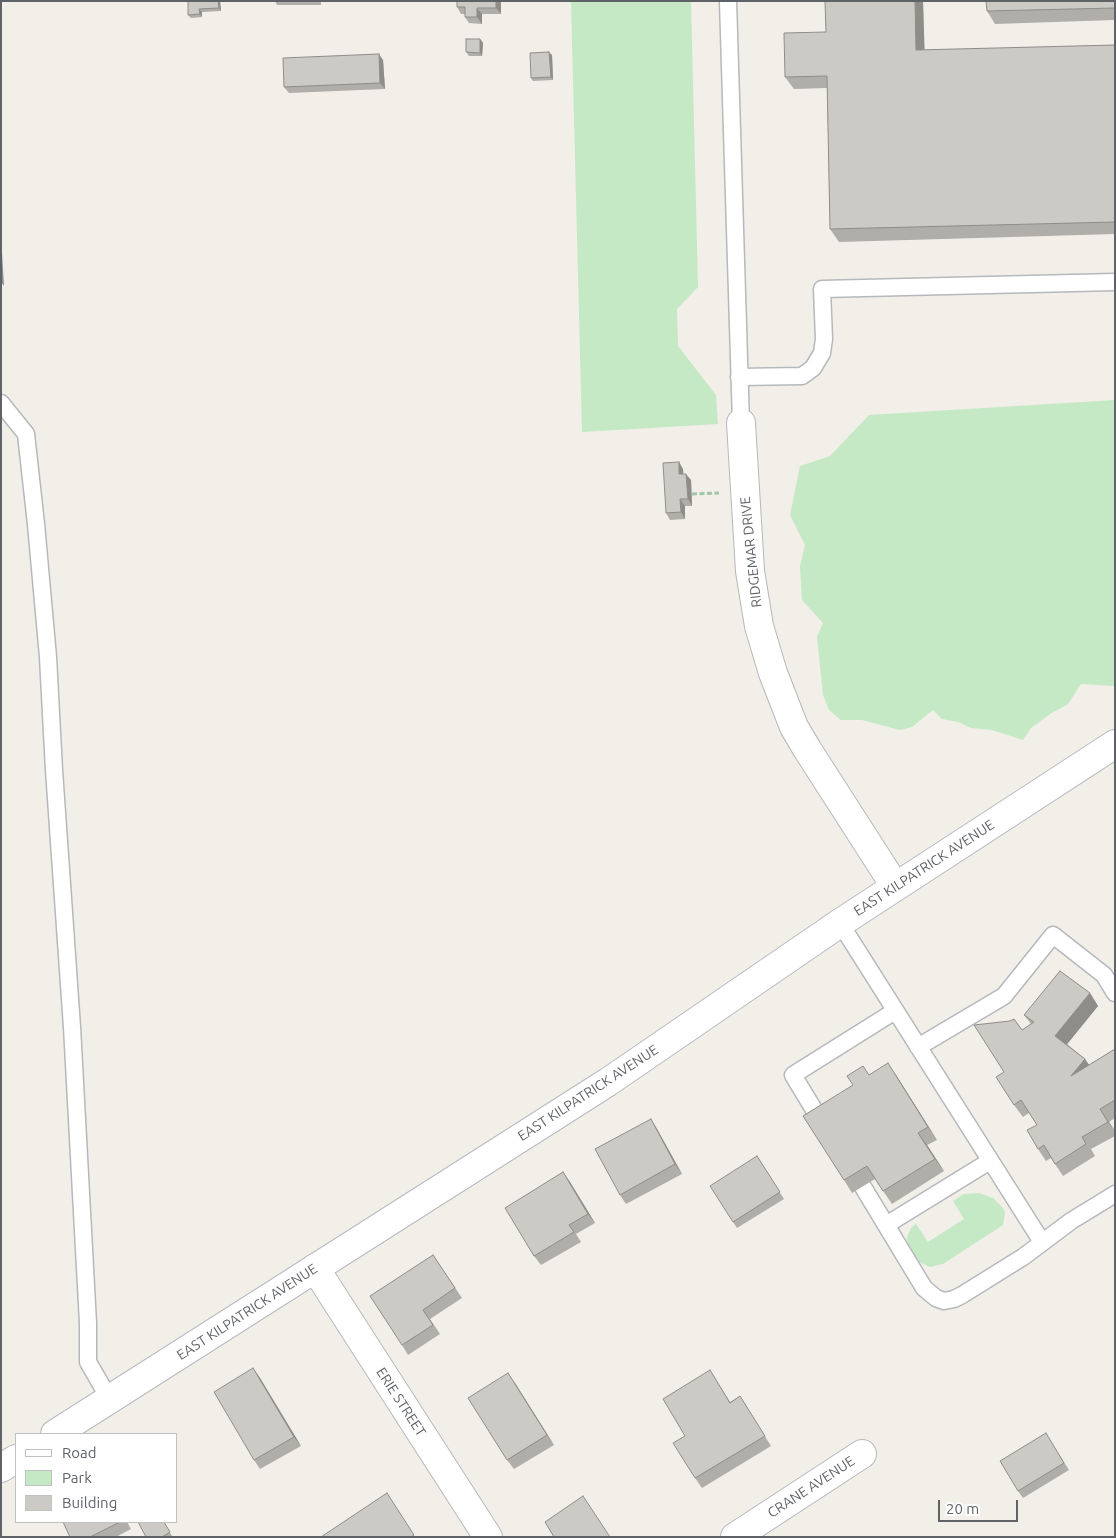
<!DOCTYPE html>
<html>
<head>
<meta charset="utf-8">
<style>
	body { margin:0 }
	#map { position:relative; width:1116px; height:1538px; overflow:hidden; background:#f1efe8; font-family:Ubuntu,sans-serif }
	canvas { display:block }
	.frame { position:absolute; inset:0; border:2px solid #5f6368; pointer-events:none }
	.legend { position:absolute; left:15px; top:1433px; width:162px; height:90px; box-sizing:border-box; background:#fff; border:1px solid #bfc1c3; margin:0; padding:6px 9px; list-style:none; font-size:15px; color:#5f6368 }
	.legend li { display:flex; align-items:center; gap:10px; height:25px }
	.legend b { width:25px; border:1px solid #bfc1c3 }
	.scale { position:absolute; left:938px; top:1500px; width:80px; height:22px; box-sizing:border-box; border:2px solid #5f6368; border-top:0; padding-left:6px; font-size:15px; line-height:18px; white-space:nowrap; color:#5f6368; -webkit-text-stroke:4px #fff; paint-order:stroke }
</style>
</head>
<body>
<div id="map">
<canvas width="1116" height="1538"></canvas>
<div class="frame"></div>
<ul class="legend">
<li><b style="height:6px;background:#fff"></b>Road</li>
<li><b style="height:14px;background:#c5e8c5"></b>Park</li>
<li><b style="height:14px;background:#cccac5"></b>Building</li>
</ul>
<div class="scale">20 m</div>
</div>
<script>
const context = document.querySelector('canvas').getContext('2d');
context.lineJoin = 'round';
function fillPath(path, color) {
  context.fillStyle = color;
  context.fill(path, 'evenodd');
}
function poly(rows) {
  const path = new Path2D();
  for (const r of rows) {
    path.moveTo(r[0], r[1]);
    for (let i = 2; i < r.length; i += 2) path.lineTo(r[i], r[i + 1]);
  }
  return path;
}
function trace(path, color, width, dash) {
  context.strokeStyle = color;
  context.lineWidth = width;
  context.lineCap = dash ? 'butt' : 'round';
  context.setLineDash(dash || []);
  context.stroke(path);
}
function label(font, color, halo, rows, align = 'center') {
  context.font = font + ' Ubuntu,sans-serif';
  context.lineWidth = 4.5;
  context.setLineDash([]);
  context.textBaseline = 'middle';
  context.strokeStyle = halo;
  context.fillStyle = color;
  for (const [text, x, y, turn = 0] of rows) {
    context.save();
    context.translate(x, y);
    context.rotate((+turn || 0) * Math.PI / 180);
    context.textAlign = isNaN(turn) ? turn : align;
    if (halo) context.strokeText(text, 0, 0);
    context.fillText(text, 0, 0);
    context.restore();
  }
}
fillPath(poly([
	[571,1,691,1,698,287,677,309,678,346,716,395,718,424,582,432],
	[1115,400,1115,687,1113,686,1081,684,1068,704,1050,714,1031,728,1023,740,992,730,971,728,958,722,942,719,933,710,912,727,900,730,862,720,841,720,829,710,823,695,817,637,823,623,802,600,800,566,805,545,790,515,800,466,830,456,869,415],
	[979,1193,993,1198,1003,1208,1005,1212,1003,1225,943,1264,930,1267,919,1262,908,1247,907,1237,911,1228,916,1224,928,1242,964,1219,953,1201,964,1194]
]), '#c5e8c5');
const lane = poly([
	[728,1,741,423],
	[739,377,802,376,813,368,822,353,824,339,822,289,1115,282],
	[1,403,26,434,36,524,48,657,54,770,72,1027,88,1323,88,1362,110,1400],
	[840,923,1042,1242],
	[918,1047,1004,996,1053,935,1104,975,1115,993],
	[822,1123,793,1075,895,1011],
	[863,1187,924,1288,936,1298,944,1301,954,1299,962,1295,1023,1257,1071,1221,1115,1194],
	[886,1225,990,1161]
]);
const street = poly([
	[741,423,750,571,759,626,773,673,794,727,807,749,895,886],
	[315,1268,488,1537],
	[735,1537,862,1454]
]);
const secondary = poly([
	[55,1434,608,1082,840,923,1115,744],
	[1,1468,16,1459]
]);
trace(lane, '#b5b8bc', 19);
trace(street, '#b5b8bc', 30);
trace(secondary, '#b6babf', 30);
trace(poly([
	[692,494,719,493]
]), '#9cc7a9', 3, [5, 2.5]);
trace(lane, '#fff', 16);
trace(street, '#fff', 28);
trace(secondary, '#fff', 28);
fillPath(poly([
	[188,1,220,1,221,11,202,12,202,17,191,18,188,15],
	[275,1,321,1,321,5,277,5],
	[457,1,501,1,501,14,482,14,482,24,469,23,465,17,465,14,461,14,457,7],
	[923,1,924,50,1115,45,1115,234,839,242,830,229,827,88,794,89,785,77,826,32],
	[1115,1,1115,20,995,24,987,11],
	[480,39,483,43,482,56,469,56,466,52],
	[552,55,553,80,533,81,531,78],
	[383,60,385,89,289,93,284,87],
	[683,469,683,474,691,480,692,506,685,506,685,519,670,520,666,513],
	[1090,993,1098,1006,1067,1044,1085,1059,1089,1065,1115,1049,1115,1118,1109,1122,1115,1131,1115,1136,1091,1149,1095,1156,1063,1176,1051,1158,1046,1161,1038,1149,1037,1125,1029,1113,1023,1117,1014,1105,1004,1072,1010,1021,1014,1019,1022,1030,1031,1024,1024,1015],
	[869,1075,896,1075,937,1140,927,1145,944,1171,892,1204,875,1179,852,1193,844,1180],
	[651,1119,657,1129,682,1174,626,1204,620,1195],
	[761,1163,784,1199,737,1228,733,1222],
	[563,1172,570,1182,595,1223,576,1234,581,1242,541,1265,534,1256],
	[433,1255,462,1298,430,1319,440,1334,408,1355,402,1345],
	[253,1368,260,1378,301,1446,260,1469,254,1460],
	[710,1370,730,1402,740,1396,771,1446,702,1488,695,1478,685,1436],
	[515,1383,554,1445,514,1469,507,1460],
	[1050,1440,1069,1470,1023,1498,1018,1491],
	[63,1522,127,1522,131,1529,116,1537,70,1537],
	[164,1522,172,1536,170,1537,146,1537]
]), '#afaea9');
fillPath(poly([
	[218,1,220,1,221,11,219,8],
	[496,1,501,1,501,14,496,8],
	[915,1,923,1,925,62,916,50],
	[477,8,482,14,482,24,477,17],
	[199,9,202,12,202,17,200,14],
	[480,39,483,43,482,56,480,53],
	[549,52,552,55,553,80,551,77],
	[379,54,383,60,385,89,380,83],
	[1,236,4,286,1,282],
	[679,462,683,469,684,481,679,474],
	[686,474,691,480,692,506,688,499],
	[680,499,685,506,685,519,681,512],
	[1090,993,1098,1006,1064,1048,1055,1036],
	[1085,1059,1093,1071,1071,1076],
	[888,1063,896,1075,937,1140,928,1127],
	[1100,1109,1109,1122,1115,1131,1108,1122],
	[651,1119,657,1129,682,1174,675,1164],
	[918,1133,927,1145,944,1171,935,1159],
	[563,1172,570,1182,595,1223,588,1214],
	[253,1368,260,1378,301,1446,294,1437],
	[508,1373,515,1383,554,1445,547,1435]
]), '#8f8d8a');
const building = poly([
	[188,1,218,1,219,8,199,9,200,14,188,15,188,1],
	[457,1,496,1,496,8,477,8,477,17,465,17,465,7,457,7,457,1],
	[825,1,915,1,916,50,1115,45,1115,222,830,229,827,76,785,77,784,33,826,32,825,1],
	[986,1,1115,1,1115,8,987,11,986,1],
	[466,39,480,39,480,53,466,52,466,39],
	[549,52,551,77,531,78,530,53,549,52],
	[379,54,380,83,284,87,283,58,379,54],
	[679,462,679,474,686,474,688,499,680,499,681,512,666,513,663,463,679,462],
	[1060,971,1090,993,1055,1036,1085,1059,1071,1076,1115,1049,1115,1100,1100,1109,1108,1122,1082,1137,1086,1144,1055,1164,1044,1145,1038,1149,1027,1130,1037,1125,1021,1100,1014,1105,996,1077,1004,1072,974,1025,1010,1021,1014,1019,1022,1030,1034,1022,1024,1015,1060,971],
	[888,1063,928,1127,918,1133,935,1159,883,1191,867,1166,844,1180,803,1116,853,1085,847,1076,863,1066,869,1075,888,1063],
	[651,1119,675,1164,620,1195,595,1149,651,1119],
	[757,1156,780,1192,733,1222,710,1186,757,1156],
	[563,1172,588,1214,569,1225,574,1232,534,1256,505,1208,563,1172],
	[433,1255,455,1288,423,1310,433,1325,402,1345,370,1296,433,1255],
	[253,1368,294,1437,254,1460,214,1392,253,1368],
	[710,1370,730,1403,740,1396,765,1436,695,1478,673,1443,685,1436,663,1399,710,1370],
	[508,1373,547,1435,507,1460,468,1398,508,1373],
	[1046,1433,1064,1463,1018,1491,1000,1461,1046,1433],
	[387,1493,414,1535,411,1537,321,1537,387,1493],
	[583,1496,610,1537,554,1537,545,1522,583,1496],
	[63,1522,120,1522,90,1537,70,1537,63,1522],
	[138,1522,164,1522,170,1532,162,1537,146,1537,138,1522]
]);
fillPath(building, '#cccac5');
trace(building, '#8f8d8a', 1);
label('14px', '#5f6368', '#fff', [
	["RIDGEMAR DRIVE",751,552,-96],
	["EAST KILPATRICK AVENUE",924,868,-33],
	["EAST KILPATRICK AVENUE",588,1093,-33],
	["EAST KILPATRICK AVENUE",247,1312,-33],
	["ERIE STREET",401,1402,57],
	["CRANE AVENUE",811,1487,-33]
]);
</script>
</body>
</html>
